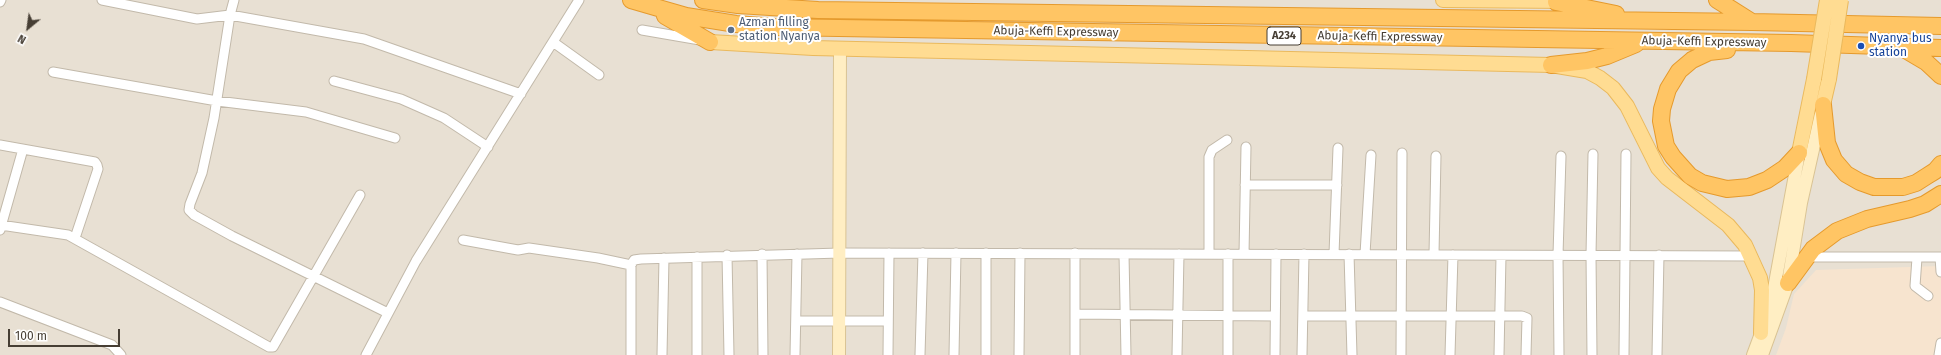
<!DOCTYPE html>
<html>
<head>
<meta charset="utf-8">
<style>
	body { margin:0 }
	#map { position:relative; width:1941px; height:355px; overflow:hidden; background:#f3eee5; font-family:"Fira Sans",sans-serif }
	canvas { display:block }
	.north { position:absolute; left:8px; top:8px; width:40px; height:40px; -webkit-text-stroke:3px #fff; paint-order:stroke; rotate:209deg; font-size:11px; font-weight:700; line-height:16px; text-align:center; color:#463e34 }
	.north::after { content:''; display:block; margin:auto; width:14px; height:18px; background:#463e34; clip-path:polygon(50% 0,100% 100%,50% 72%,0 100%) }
	.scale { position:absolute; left:8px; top:329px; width:112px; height:18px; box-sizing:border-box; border:2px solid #463e34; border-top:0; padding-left:5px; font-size:12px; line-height:14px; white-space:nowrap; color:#463e34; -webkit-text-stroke:3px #fff; paint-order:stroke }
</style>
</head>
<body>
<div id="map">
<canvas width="1941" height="355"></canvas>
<div class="north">N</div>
<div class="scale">100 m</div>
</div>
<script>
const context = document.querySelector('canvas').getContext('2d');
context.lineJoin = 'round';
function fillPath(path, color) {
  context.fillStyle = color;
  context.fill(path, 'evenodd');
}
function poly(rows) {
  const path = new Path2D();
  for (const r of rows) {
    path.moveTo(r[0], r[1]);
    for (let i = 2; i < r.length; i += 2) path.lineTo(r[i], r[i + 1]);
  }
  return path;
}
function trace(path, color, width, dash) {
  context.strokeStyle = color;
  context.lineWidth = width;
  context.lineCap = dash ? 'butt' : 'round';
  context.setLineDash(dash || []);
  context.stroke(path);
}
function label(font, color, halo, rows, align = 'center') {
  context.font = font + ' "Fira Sans",sans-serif';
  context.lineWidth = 4;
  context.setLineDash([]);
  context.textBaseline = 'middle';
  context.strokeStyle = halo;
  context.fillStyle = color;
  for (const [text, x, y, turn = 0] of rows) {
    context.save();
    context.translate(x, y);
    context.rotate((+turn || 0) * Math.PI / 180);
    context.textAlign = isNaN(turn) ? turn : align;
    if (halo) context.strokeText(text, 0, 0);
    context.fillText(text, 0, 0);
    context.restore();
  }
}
fillPath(poly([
	[0,0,1941,0,1941,355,0,355]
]), '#e8e0d3');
fillPath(poly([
	[1941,266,1941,355,1776,355,1786,328,1794,294,1816,270]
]), '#f7e4cf');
const street = poly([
	[102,0,197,19,230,15,364,39,521,94],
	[234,0,230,15,214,118,202,173,190,204,189,210,194,215,232,236,388,313],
	[0,2,1,0],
	[642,30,700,40],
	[553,42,599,75],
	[53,72,217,101,306,112,395,138],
	[334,81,401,99,444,118,488,147],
	[0,145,95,162,97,165,98,169,75,238],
	[1245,185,1337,185],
	[0,225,68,235,269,347,273,347,360,195],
	[0,230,23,149],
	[463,240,518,250,529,248,598,258,631,265],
	[1075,253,1075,355],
	[762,254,763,355],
	[1124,254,1126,355],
	[1209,254,1209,157,1212,150,1227,140],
	[1228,254,1228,355],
	[1244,254,1246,147],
	[1334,254,1338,148],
	[1349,254,1352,355],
	[1365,254,1371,155],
	[1434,254,1436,156],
	[727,255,729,355],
	[1807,257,1941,257],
	[1940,257,1941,272],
	[1917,258,1915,286,1928,296],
	[0,302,112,345,121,355],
	[1075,314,1275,316],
	[1303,316,1522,316,1527,318,1526,355],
	[796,321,888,321],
	[366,355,416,261,579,0],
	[631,355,631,265,634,260,641,259,840,253,1751,256],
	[662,355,664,258],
	[697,355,697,257],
	[795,355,797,254],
	[888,355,889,253],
	[920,355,923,253],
	[954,355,956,253],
	[986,355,986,253],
	[1019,355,1020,253],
	[1177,355,1179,254],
	[1275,355,1276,254],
	[1302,355,1304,254],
	[1401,355,1402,153],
	[1450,355,1453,255],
	[1499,355,1501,256],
	[1559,355,1558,255,1561,156],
	[1592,355,1591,255,1593,154],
	[1624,355,1626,154],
	[1657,355,1659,255],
	[1939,355,1941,343]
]);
const secondary = poly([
	[839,355,840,48],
	[1753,355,1769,312,1773,294,1799,153],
	[1762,355,1788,283,1801,203,1821,114]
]);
const primary = poly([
	[1443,0,1567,1],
	[710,42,813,48,1551,65,1587,71,1600,78,1613,88,1627,106,1658,168,1667,178,1728,225,1745,245,1760,278,1762,290,1761,333],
	[1823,105,1829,79],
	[1799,153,1814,79]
]);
const highway = poly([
	[631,0,686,16,736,24,775,27,1791,43,1941,48],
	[703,0,738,5,818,10,1752,22,1941,26],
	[1717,0,1752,22],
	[1556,2,1616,14],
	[665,16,710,42],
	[1904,49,1926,62,1941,76],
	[1727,50,1709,52,1692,60,1679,71,1668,89,1662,109,1661,121,1666,146,1673,157,1690,176,1702,183,1727,189,1749,187,1767,180,1785,168,1799,153],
	[1551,65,1587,61,1607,56,1636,44],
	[1823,105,1827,143,1834,160,1846,174,1860,182,1874,187,1903,187,1916,183,1927,176,1935,171,1941,164],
	[1788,283,1813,249,1837,231,1867,219,1910,209,1925,204,1941,194]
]);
trace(street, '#c2b9aa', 11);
trace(secondary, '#d9c394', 14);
trace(primary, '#eab95d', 16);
trace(highway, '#e59a2d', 18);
trace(street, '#fff', 9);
trace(secondary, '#ffeec3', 12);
trace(primary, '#ffdc92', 14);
trace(highway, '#ffc564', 16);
const primaryBridge = poly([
	[1814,79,1827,0],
	[1829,79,1841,0]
]);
trace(primaryBridge, '#eab95d', 16, []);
trace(primaryBridge, '#ffdc92', 14);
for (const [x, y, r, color] of [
	[731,30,4,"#5c6f8a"],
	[1861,46,4,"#1a4fb4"]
]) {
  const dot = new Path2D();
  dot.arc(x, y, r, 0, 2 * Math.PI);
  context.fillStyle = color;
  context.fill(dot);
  trace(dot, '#fff', 1.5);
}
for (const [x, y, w] of [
	[1284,36,34]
]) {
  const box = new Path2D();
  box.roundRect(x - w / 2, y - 9, w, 18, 3);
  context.fillStyle = '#fff';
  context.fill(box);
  trace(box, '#463e34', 1);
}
label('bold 11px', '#463e34', null, [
	["A234",1284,36]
]);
label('12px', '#4e5e75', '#fff', [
	["Azman filling",739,23],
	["station Nyanya",739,37]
], 'left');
label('12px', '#463e34', '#fff', [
	["Abuja-Keffi Expressway",1056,32,1],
	["Abuja-Keffi Expressway",1380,37,1],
	["Abuja-Keffi Expressway",1704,42,1]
]);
label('12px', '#164399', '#fff', [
	["Nyanya bus",1869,39],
	["station",1869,53]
], 'left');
</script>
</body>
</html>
